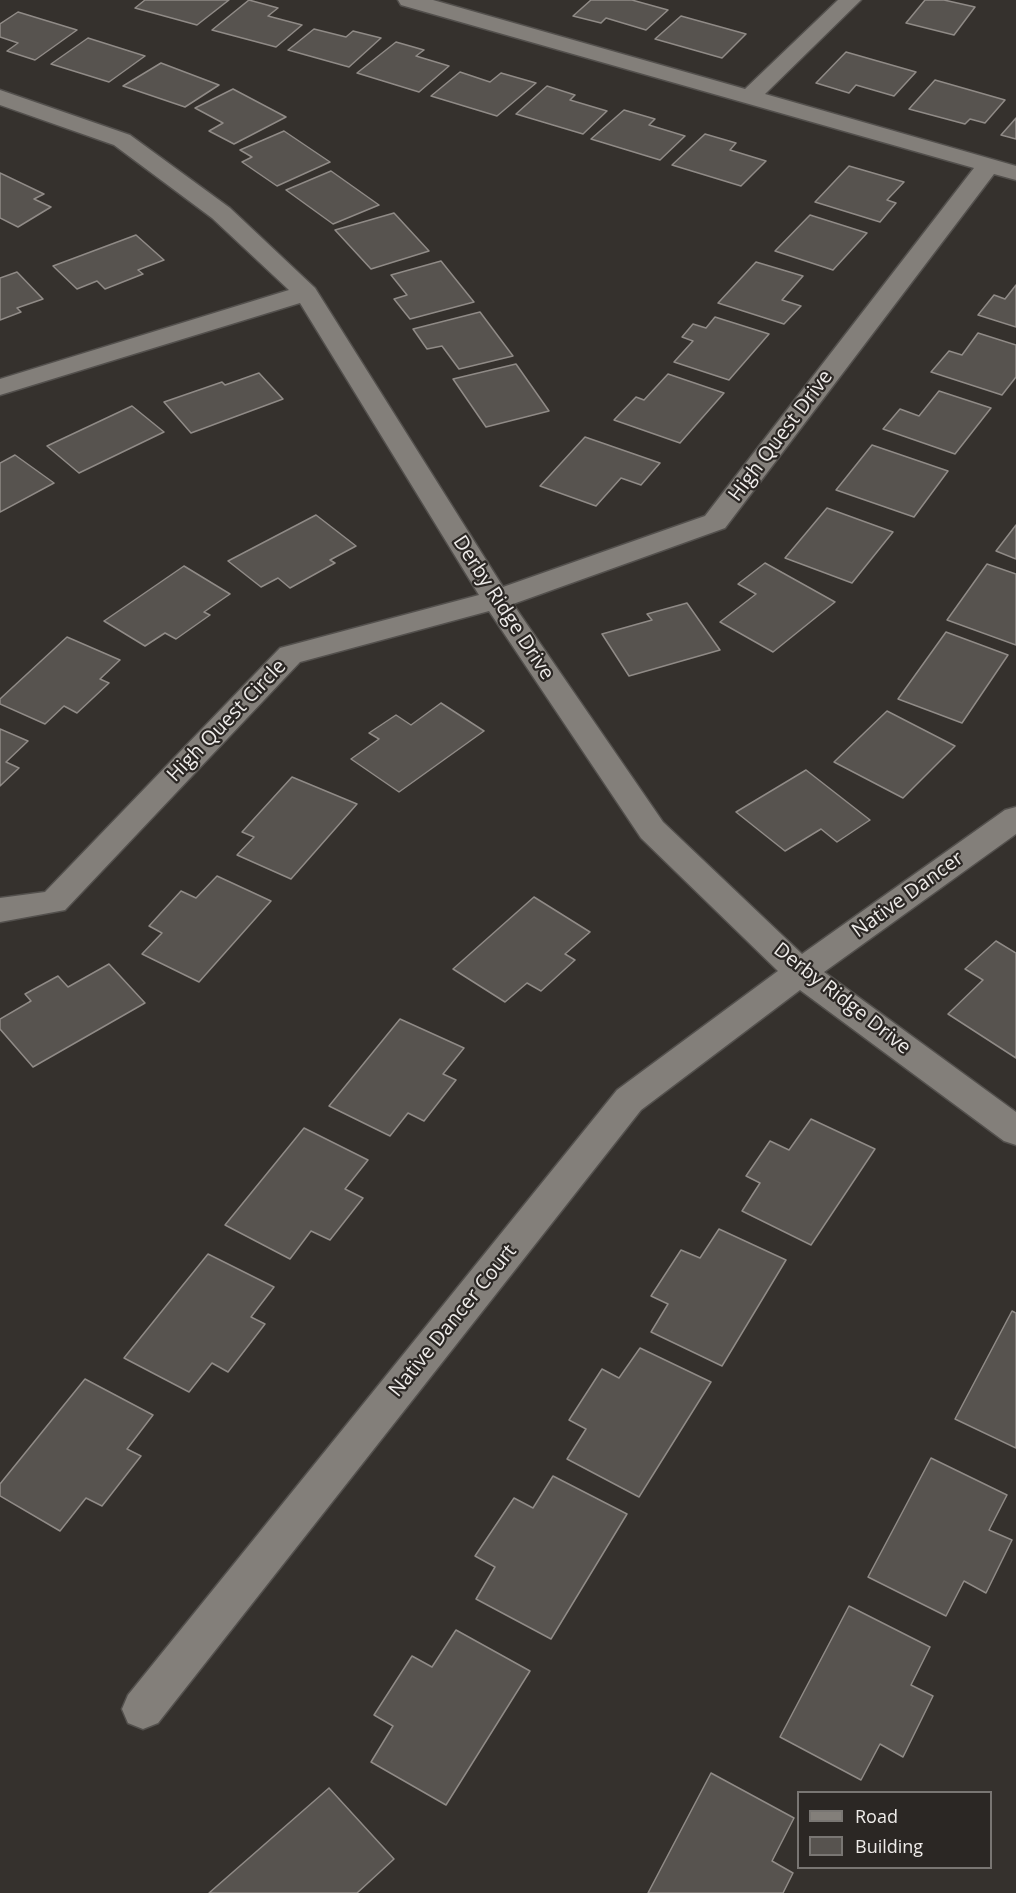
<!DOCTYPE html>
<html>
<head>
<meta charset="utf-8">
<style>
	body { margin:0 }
	#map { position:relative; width:1016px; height:1893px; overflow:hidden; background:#35312d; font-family:"Open Sans",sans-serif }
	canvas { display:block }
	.legend { position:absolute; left:797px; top:1791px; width:195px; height:78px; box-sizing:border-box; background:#2b2724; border:2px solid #797673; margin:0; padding:8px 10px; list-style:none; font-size:18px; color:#efecea }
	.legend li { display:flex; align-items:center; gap:12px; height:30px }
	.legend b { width:30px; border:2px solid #797673 }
</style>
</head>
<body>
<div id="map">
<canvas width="1016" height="1893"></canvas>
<ul class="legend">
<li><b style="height:8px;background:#837f7a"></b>Road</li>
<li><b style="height:16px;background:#57534f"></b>Building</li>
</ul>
</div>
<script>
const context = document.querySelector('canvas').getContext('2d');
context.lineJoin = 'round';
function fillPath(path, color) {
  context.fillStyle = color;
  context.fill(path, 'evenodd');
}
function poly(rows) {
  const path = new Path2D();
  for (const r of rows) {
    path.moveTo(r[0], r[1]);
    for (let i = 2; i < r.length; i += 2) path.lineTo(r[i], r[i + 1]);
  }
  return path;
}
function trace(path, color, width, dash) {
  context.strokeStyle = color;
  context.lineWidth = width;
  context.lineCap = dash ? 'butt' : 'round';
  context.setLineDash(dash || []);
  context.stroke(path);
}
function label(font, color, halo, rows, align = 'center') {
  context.font = font + ' "Open Sans",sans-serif';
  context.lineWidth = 4.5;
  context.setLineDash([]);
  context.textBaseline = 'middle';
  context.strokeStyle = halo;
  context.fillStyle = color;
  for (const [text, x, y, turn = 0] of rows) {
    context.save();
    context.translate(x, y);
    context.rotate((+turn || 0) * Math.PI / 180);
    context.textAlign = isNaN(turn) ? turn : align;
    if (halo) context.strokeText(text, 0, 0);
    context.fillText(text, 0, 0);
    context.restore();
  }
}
const building = poly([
	[145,0,229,0,197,25,135,8,145,0],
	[249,0,278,8,268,16,302,25,276,47,212,30,249,0],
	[591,0,632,0,668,10,646,30,606,18,601,23,573,16,591,0],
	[925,0,944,0,975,7,954,35,906,23,925,0],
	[18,12,77,30,35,60,7,51,18,43,0,37,0,24,18,12],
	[681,16,746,34,722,58,655,39,681,16],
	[314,29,346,37,353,31,381,38,349,67,288,50,314,29],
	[88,38,145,56,109,82,51,64,88,38],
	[396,42,424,50,416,56,449,66,419,92,357,73,396,42],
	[846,52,916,72,894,96,856,85,849,93,816,83,846,52],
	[161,63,219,85,185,107,123,86,161,63],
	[460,72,490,82,501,73,536,83,497,116,431,96,460,72],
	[935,80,1005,100,985,123,970,119,965,124,909,109,935,80],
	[547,86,575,95,570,100,607,111,583,134,516,114,547,86],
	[233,89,286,117,234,144,209,131,223,123,195,108,233,89],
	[624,110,655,119,649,125,685,136,660,160,591,139,624,110],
	[1016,118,1016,139,1001,135,1016,118],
	[284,131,330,162,277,186,242,162,252,157,240,150,284,131],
	[705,134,736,143,730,150,766,161,741,186,672,165,705,134],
	[849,166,904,182,887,200,896,203,880,222,815,202,849,166],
	[331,171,379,205,333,224,286,190,331,171],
	[0,173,44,194,34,199,51,207,18,227,0,218,0,173],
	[394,213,429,251,371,269,335,230,394,213],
	[810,215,867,233,833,270,775,251,810,215],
	[136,235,164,260,138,270,143,274,105,289,97,281,77,289,53,266,136,235],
	[441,261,474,302,410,319,394,299,407,295,391,275,441,261],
	[756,262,803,276,782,300,801,306,784,324,718,303,756,262],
	[17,272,43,299,17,308,21,312,0,320,0,278,17,272],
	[1016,285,1016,327,978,315,994,295,1005,299,1016,285],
	[480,312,513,356,459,369,442,346,427,349,413,329,480,312],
	[715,317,769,334,729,380,674,362,693,341,682,337,693,324,706,328,715,317],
	[978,333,1016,345,1016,377,1002,395,931,372,949,351,962,355,978,333],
	[516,364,549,411,486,427,453,379,516,364],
	[259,373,283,399,191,433,164,402,222,382,225,385,259,373],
	[668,374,724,393,680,443,614,420,636,397,644,400,668,374],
	[939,391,991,408,955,454,883,429,900,409,919,416,939,391],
	[132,406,164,432,79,473,47,446,132,406],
	[585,437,660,463,641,485,621,478,596,506,540,486,585,437],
	[872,445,948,471,914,517,836,490,872,445],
	[15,455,54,483,0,512,0,463,15,455],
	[827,508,893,532,852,583,785,558,827,508],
	[316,515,356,546,330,560,335,563,290,588,278,578,261,587,228,561,316,515],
	[1016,525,1016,559,996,551,1016,525],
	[765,563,835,602,773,652,720,622,756,594,738,584,765,563],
	[987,564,1016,574,1016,645,947,620,987,564],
	[184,566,230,594,204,612,210,615,176,639,165,633,145,646,104,621,184,566],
	[687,603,720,650,629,676,602,634,652,620,647,614,687,603],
	[946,632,1008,655,962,723,898,699,946,632],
	[67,637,120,660,100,679,109,683,77,713,64,706,45,724,0,704,0,699,67,637],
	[441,703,484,731,399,792,351,759,379,739,369,733,396,715,411,725,441,703],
	[887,711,955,746,903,798,834,762,887,711],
	[0,729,28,741,6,762,19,768,0,786,0,729],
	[806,770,870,820,837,842,821,829,785,851,736,812,806,770],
	[292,777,357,804,291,879,237,855,254,837,242,832,292,777],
	[217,876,271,901,199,982,142,954,162,933,149,926,181,891,196,898,217,876],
	[534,897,590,932,565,954,575,960,541,991,527,983,505,1002,453,969,534,897],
	[996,941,1016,953,1016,1058,948,1014,983,980,965,969,996,941],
	[109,964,145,1003,33,1067,0,1029,0,1019,31,1001,25,994,58,976,68,987,109,964],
	[400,1019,464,1048,443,1074,456,1080,424,1121,408,1113,390,1136,329,1106,400,1019],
	[811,1119,875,1149,811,1245,742,1211,760,1183,746,1176,770,1141,789,1150,811,1119],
	[304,1128,368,1160,345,1189,363,1198,330,1240,311,1231,290,1259,225,1225,304,1128],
	[719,1229,786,1260,722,1366,651,1332,668,1304,651,1296,681,1250,700,1258,719,1229],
	[208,1254,274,1287,251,1317,265,1324,228,1372,212,1363,189,1392,124,1358,208,1254],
	[1012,1311,1016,1313,1016,1448,955,1419,1012,1311],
	[640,1348,711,1382,639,1497,567,1459,586,1429,569,1420,602,1369,619,1378,640,1348],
	[85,1379,153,1415,127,1449,141,1456,102,1506,86,1498,60,1531,0,1496,0,1484,85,1379],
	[931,1458,1007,1495,989,1530,1012,1540,986,1593,964,1581,946,1616,868,1577,931,1458],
	[553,1476,627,1514,551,1639,476,1599,495,1567,475,1556,514,1498,533,1508,553,1476],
	[849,1606,930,1647,911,1685,933,1696,903,1757,880,1744,861,1780,780,1737,849,1606],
	[456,1630,530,1671,446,1805,371,1762,393,1726,374,1715,412,1656,432,1667,456,1630],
	[711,1773,794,1818,772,1861,793,1873,783,1893,648,1893,711,1773],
	[329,1788,394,1859,357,1893,209,1893,329,1788]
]);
fillPath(building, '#57534f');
trace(building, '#908b87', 1.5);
const minor = poly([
	[398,0,433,0,745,89,838,0,861,0,765,94,1016,166,1016,180,994,174,725,528,513,604,663,822,802,954,1005,810,1016,807,1016,834,824,972,1016,1112,1016,1145,1004,1141,800,990,641,1110,158,1723,143,1729,128,1723,122,1709,128,1695,617,1090,778,971,641,838,489,611,300,662,65,910,0,922,0,898,45,892,280,648,479,595,300,303,0,395,0,379,289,290,212,218,114,145,0,105,0,90,130,135,230,208,315,288,503,587,705,516,974,168,401,5,398,0]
]);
trace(minor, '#53504d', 3);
fillPath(minor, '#837f7a');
label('20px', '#efecea', '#2b2724', [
	["High Quest Drive",781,436,-53],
	["Derby Ridge Drive",503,608,57],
	["High Quest Circle",227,721,-46],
	["Native Dancer",908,895,-36],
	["Derby Ridge Drive",842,999,38],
	["Native Dancer Court",453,1321,-51]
]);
</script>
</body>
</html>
